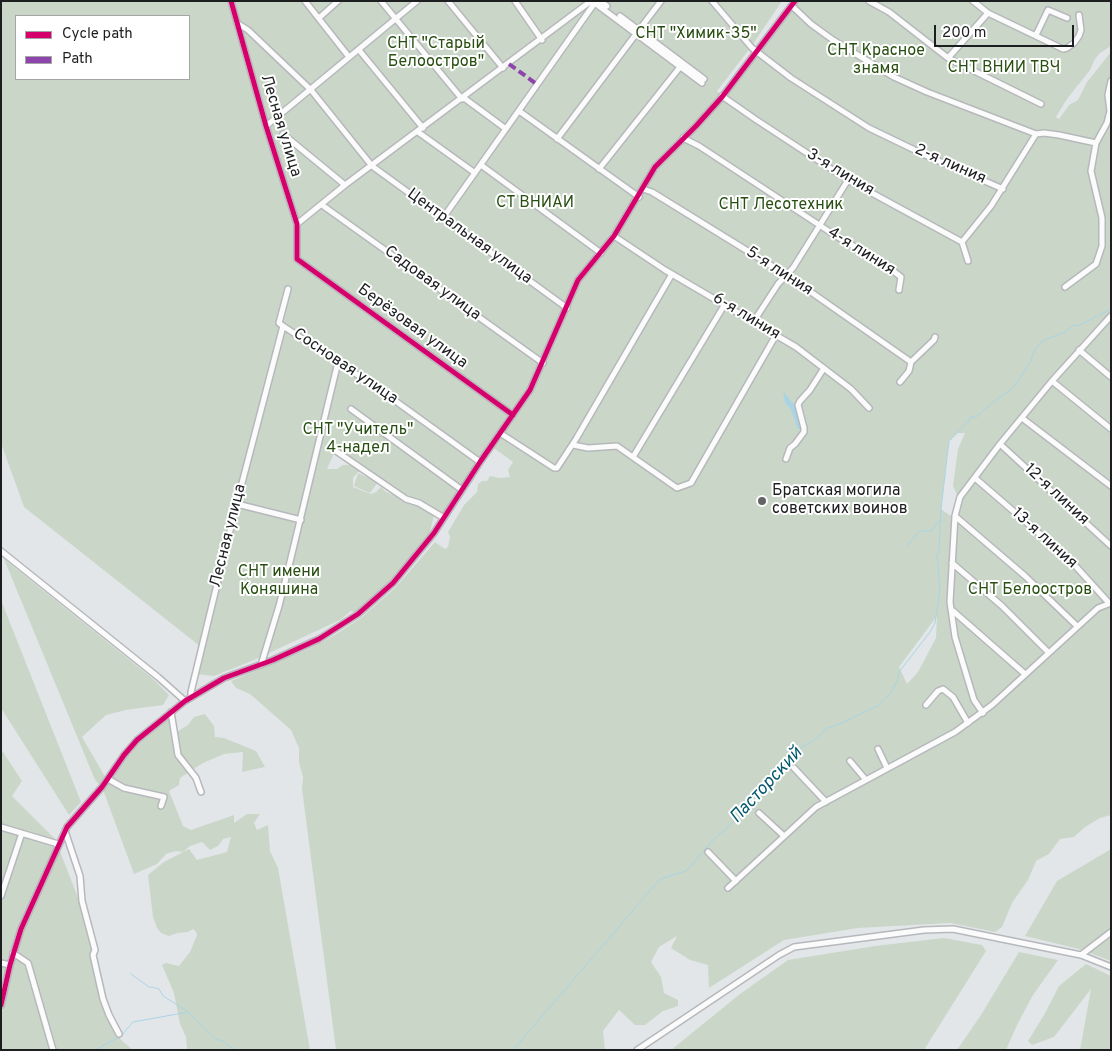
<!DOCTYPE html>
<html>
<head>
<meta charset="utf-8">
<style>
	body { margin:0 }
	#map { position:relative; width:1112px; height:1051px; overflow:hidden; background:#e3e6e9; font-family:Overpass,sans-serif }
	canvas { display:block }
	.frame { position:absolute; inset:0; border:2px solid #1d1e20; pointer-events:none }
	.legend { position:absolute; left:15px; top:15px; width:175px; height:65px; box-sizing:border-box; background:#fff; border:1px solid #a5a5a6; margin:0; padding:6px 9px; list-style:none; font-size:15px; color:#1d1e20 }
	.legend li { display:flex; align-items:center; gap:10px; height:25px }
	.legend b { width:25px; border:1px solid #a5a5a6 }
	.scale { position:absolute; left:934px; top:25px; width:140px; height:22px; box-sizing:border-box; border:2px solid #1d1e20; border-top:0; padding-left:6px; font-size:15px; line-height:18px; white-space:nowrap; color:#1d1e20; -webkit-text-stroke:4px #fff; paint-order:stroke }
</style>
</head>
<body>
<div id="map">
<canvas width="1112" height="1051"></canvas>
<div class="frame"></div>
<ul class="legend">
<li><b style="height:6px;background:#d6006c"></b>Cycle path</li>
<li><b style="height:6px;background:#8e44ad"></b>Path</li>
</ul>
<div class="scale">200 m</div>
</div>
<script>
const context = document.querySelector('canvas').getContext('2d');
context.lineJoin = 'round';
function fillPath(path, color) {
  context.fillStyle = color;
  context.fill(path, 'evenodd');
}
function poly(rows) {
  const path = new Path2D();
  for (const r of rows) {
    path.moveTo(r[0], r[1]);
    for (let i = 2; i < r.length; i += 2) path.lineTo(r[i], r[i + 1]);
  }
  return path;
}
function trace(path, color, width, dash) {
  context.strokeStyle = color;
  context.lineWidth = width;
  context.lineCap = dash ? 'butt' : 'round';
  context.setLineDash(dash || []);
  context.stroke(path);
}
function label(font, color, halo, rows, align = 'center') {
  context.font = font + ' Overpass,sans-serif';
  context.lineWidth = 4;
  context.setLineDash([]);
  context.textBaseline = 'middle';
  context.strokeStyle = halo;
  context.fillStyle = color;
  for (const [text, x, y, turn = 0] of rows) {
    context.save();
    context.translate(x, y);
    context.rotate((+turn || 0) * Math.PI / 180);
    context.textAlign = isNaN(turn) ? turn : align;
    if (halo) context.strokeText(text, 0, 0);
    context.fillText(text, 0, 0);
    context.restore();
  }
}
fillPath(poly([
	[1,1,782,1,751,47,717,91,722,96,795,1,1111,1,1111,46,1100,53,1095,59,1090,70,1067,99,1056,117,1059,119,1069,105,1078,100,1087,82,1111,52,1111,815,1100,818,1085,827,1074,837,1060,839,1049,854,1036,861,1028,880,1012,903,1002,927,995,932,950,923,858,928,784,940,709,988,708,965,690,960,671,948,677,936,659,947,651,962,661,977,664,993,678,1000,678,1006,663,1011,645,1025,635,1025,619,1010,603,1031,605,1050,336,1050,302,789,303,777,299,762,299,748,291,730,250,694,236,688,231,681,308,649,335,635,362,617,395,588,435,542,445,549,448,547,450,537,448,532,464,505,477,492,478,484,482,481,487,481,490,476,500,478,510,477,508,470,513,462,491,446,443,517,406,499,335,451,327,469,337,469,343,465,353,465,362,470,362,472,358,472,353,478,353,487,371,494,376,492,381,487,386,492,419,505,434,515,429,536,392,581,357,613,351,611,340,620,254,660,214,676,195,674,201,647,24,507,1,443],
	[16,16,189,16,189,79,16,79],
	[958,433,965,433,958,449,953,486,959,499,955,519,941,509,949,441],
	[937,616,936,638,918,672,907,684,899,667],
	[358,473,378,482,370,493,354,486],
	[4,559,152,678,169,695,163,705,126,710,106,715,82,737,107,780,126,754,170,713,175,733,188,725,194,717,205,714,214,726,215,737,224,738,256,751,265,767,242,772,243,752,224,754,203,763,180,778,179,785,169,791,183,826,191,830,234,815,234,823,247,814,260,814,254,823,257,830,268,825,270,851,278,868,310,1050,187,1050,186,1037,180,1024,174,993,162,965,166,963,179,966,190,952,197,935,196,932,193,929,188,932,178,933,169,936,161,933,157,928,153,917,148,875,164,862,189,849,197,860,227,852,231,837,223,839,218,846,210,850,202,842,190,846,183,852,176,851,166,854,157,864,134,874,102,787,95,780],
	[1,600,81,802,69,815,1,708],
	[1,749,22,781,12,796,58,842,58,846,80,903,92,950,91,957,99,993,106,1016,121,1040,133,1050,1,1050],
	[1111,849,1111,961,1079,949,1025,936,1057,881],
	[944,938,982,945,986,951,924,1050,671,1050,740,994,788,960,875,946],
	[1019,952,1058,960,1033,995,1017,1025,1006,1050,957,1050,981,1015],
	[1086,964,1111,976,1111,1050,1080,1050,1091,989,1054,1037,1032,1045,1028,1041,1044,1015,1059,986]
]), '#cad7c8');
fillPath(poly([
	[783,391,795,406,801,423,802,430,798,429,791,410,785,402]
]), '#a8d4e5');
trace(poly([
	[907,546,919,531,931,531,939,521],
	[131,974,149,987,152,987,159,989,163,996,187,1011],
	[95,1050,121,1036,133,1022,188,1012,217,1040,221,1040,235,1050],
	[513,1050,660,879,686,871,716,837,727,828,757,797,771,775,781,767,795,751,813,741,827,728,842,723,877,706,891,693,898,679,899,672,930,632,935,623,940,589,937,555,939,552,941,509,949,441,969,421,970,417,976,417,994,401,1013,388,1031,361,1034,351,1042,341,1065,332,1074,325,1078,326,1111,309]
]), '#a8d4e5', 1);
const minor = poly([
	[231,1,266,126,297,224,297,259,513,415],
	[305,1,349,57],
	[381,1,462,99],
	[448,1,503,68],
	[515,1,542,40],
	[592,1,702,83],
	[600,1,607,6],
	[712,1,752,48,791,78,869,128,925,155,1003,189],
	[869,1,889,12,948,58,1041,104],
	[973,1,988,13,1063,49,1067,48,1074,43,1079,36,1081,30,1079,15],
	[792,6,811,24,833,40,894,77,927,92,1036,134],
	[620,16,704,79],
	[319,18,338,1],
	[237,23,248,30,311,90,372,166,567,308],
	[639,30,661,1],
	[1036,35,1048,10,1067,18],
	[359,50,423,128],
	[948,58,988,13],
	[722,96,755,119,848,180,962,242],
	[464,98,506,129],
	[519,111,639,197],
	[266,126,417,1],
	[418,132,475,173],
	[283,134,345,185],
	[1036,134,1044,133,1059,135,1096,143],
	[683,138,699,146,836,236,883,263,901,277,899,290],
	[557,139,636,34],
	[481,165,601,253],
	[599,169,680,67],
	[643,189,652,192,788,276,911,362],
	[322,205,543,363],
	[443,218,594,4],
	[297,224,345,185,591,1],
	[614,236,665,270,796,347,851,389,869,408],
	[962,242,991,206,1036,134],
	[962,242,968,261],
	[1065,287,1096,264,1102,246,1102,218,1091,171,1096,143,1107,123,1110,111,1108,95,1111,81],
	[754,321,778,284,793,268,848,180],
	[283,326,376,387,480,462],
	[1079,350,1111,377],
	[1052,381,1111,429],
	[900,382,909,371,911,362,934,340,935,337],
	[351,409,462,490],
	[1022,418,1111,486],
	[500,433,554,468,557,468,576,439,672,274],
	[1000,444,1111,546],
	[573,445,588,448,617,446,677,488,691,483,776,335],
	[336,451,406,499,419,503,444,518],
	[633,457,725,304],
	[786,459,790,448,795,444,804,432,804,428,798,405,800,401,810,390,824,368],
	[975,478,1070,560,1109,603],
	[237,504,301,520],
	[955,516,1025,576,1077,626],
	[1,551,158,677,185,701],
	[952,563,1002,606,1048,652],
	[953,611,1025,674],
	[261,665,279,606,290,562,338,362],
	[191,697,191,692,236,506,283,326,279,323,288,289],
	[926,705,938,691,943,689,953,697,968,723],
	[171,712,178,755,196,778,201,792],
	[983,713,974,700,955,637,950,602,955,516,960,497,1000,444,1052,381,1111,316],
	[878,749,887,768],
	[850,761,866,780],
	[794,768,826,802],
	[108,779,124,788,164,797,161,806],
	[759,813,784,836],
	[1,827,58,844],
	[65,831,80,876,82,901,95,950,93,955,103,999,109,1015,119,1034],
	[708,852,736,881],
	[728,888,816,807,955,732,992,705,1098,608,1111,603],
	[1,896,22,833],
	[13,953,28,963,53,1050],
	[1081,955,1111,932],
	[1,963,10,965],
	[1,1005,10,965,21,929,67,827,102,787,124,755,137,740,185,701,224,678,273,660,319,639,358,614,393,583,434,533,480,462,530,390,578,280,614,236,655,167,696,126,722,97,795,1],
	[637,1050,779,955,794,947,924,930,953,929,1081,955,1111,967]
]);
trace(minor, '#b6b8bb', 8);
trace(minor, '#fbfbfc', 5);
trace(poly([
	[509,64,538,85]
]), '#8e44ad', 4, [8, 4]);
trace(poly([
	[231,1,266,126,297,224,297,259,513,415],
	[1,1005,10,965,21,929,67,827,102,787,124,755,137,740,185,701,224,678,273,660,319,639,358,614,393,583,434,533,480,462,530,390,578,280,614,236,655,167,696,126,722,97,795,1]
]), '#d6006c', 5);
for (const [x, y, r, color] of [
	[762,501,5,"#626466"]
]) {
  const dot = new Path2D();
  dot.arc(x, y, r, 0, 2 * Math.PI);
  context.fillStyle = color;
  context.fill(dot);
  trace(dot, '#fff', 2);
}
label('16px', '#284f11', '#fff', [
	["СНТ \"Химик-35\"",696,35],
	["СНТ \"Старый",436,45],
	["Белоостров\"",436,63],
	["СНТ Красное",876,52],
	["знамя",876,70],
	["СНТ ВНИИ ТВЧ",1004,69],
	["СТ ВНИАИ",535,204],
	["СНТ Лесотехник",781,206],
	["СНТ \"Учитель\"",358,431],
	["4-надел",358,449],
	["СНТ имени",279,573],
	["Коняшина",279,591],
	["СНТ Белоостров",1030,591]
]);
label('16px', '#1d1e20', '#fff', [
	["Лесная улица",280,126,73],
	["2-я линия",950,165,24],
	["3-я линия",840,173,31],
	["Центральная улица",469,237,36],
	["4-я линия",861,252,32],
	["5-я линия",779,272,33],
	["Садовая улица",432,284,36],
	["6-я линия",746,317,31],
	["Берёзовая улица",412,327,36],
	["Сосновая улица",345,367,34],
	["12-я линия",1056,495,43],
	["Лесная улица",229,536,-76],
	["13-я линия",1044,539,42]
]);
label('16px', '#1d1e20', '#fff', [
	["Братская могила",772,492],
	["советских воинов",772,510]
], 'left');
label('italic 18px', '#00576e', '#fff', [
	["Пасторский",767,786,-47]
]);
</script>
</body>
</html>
